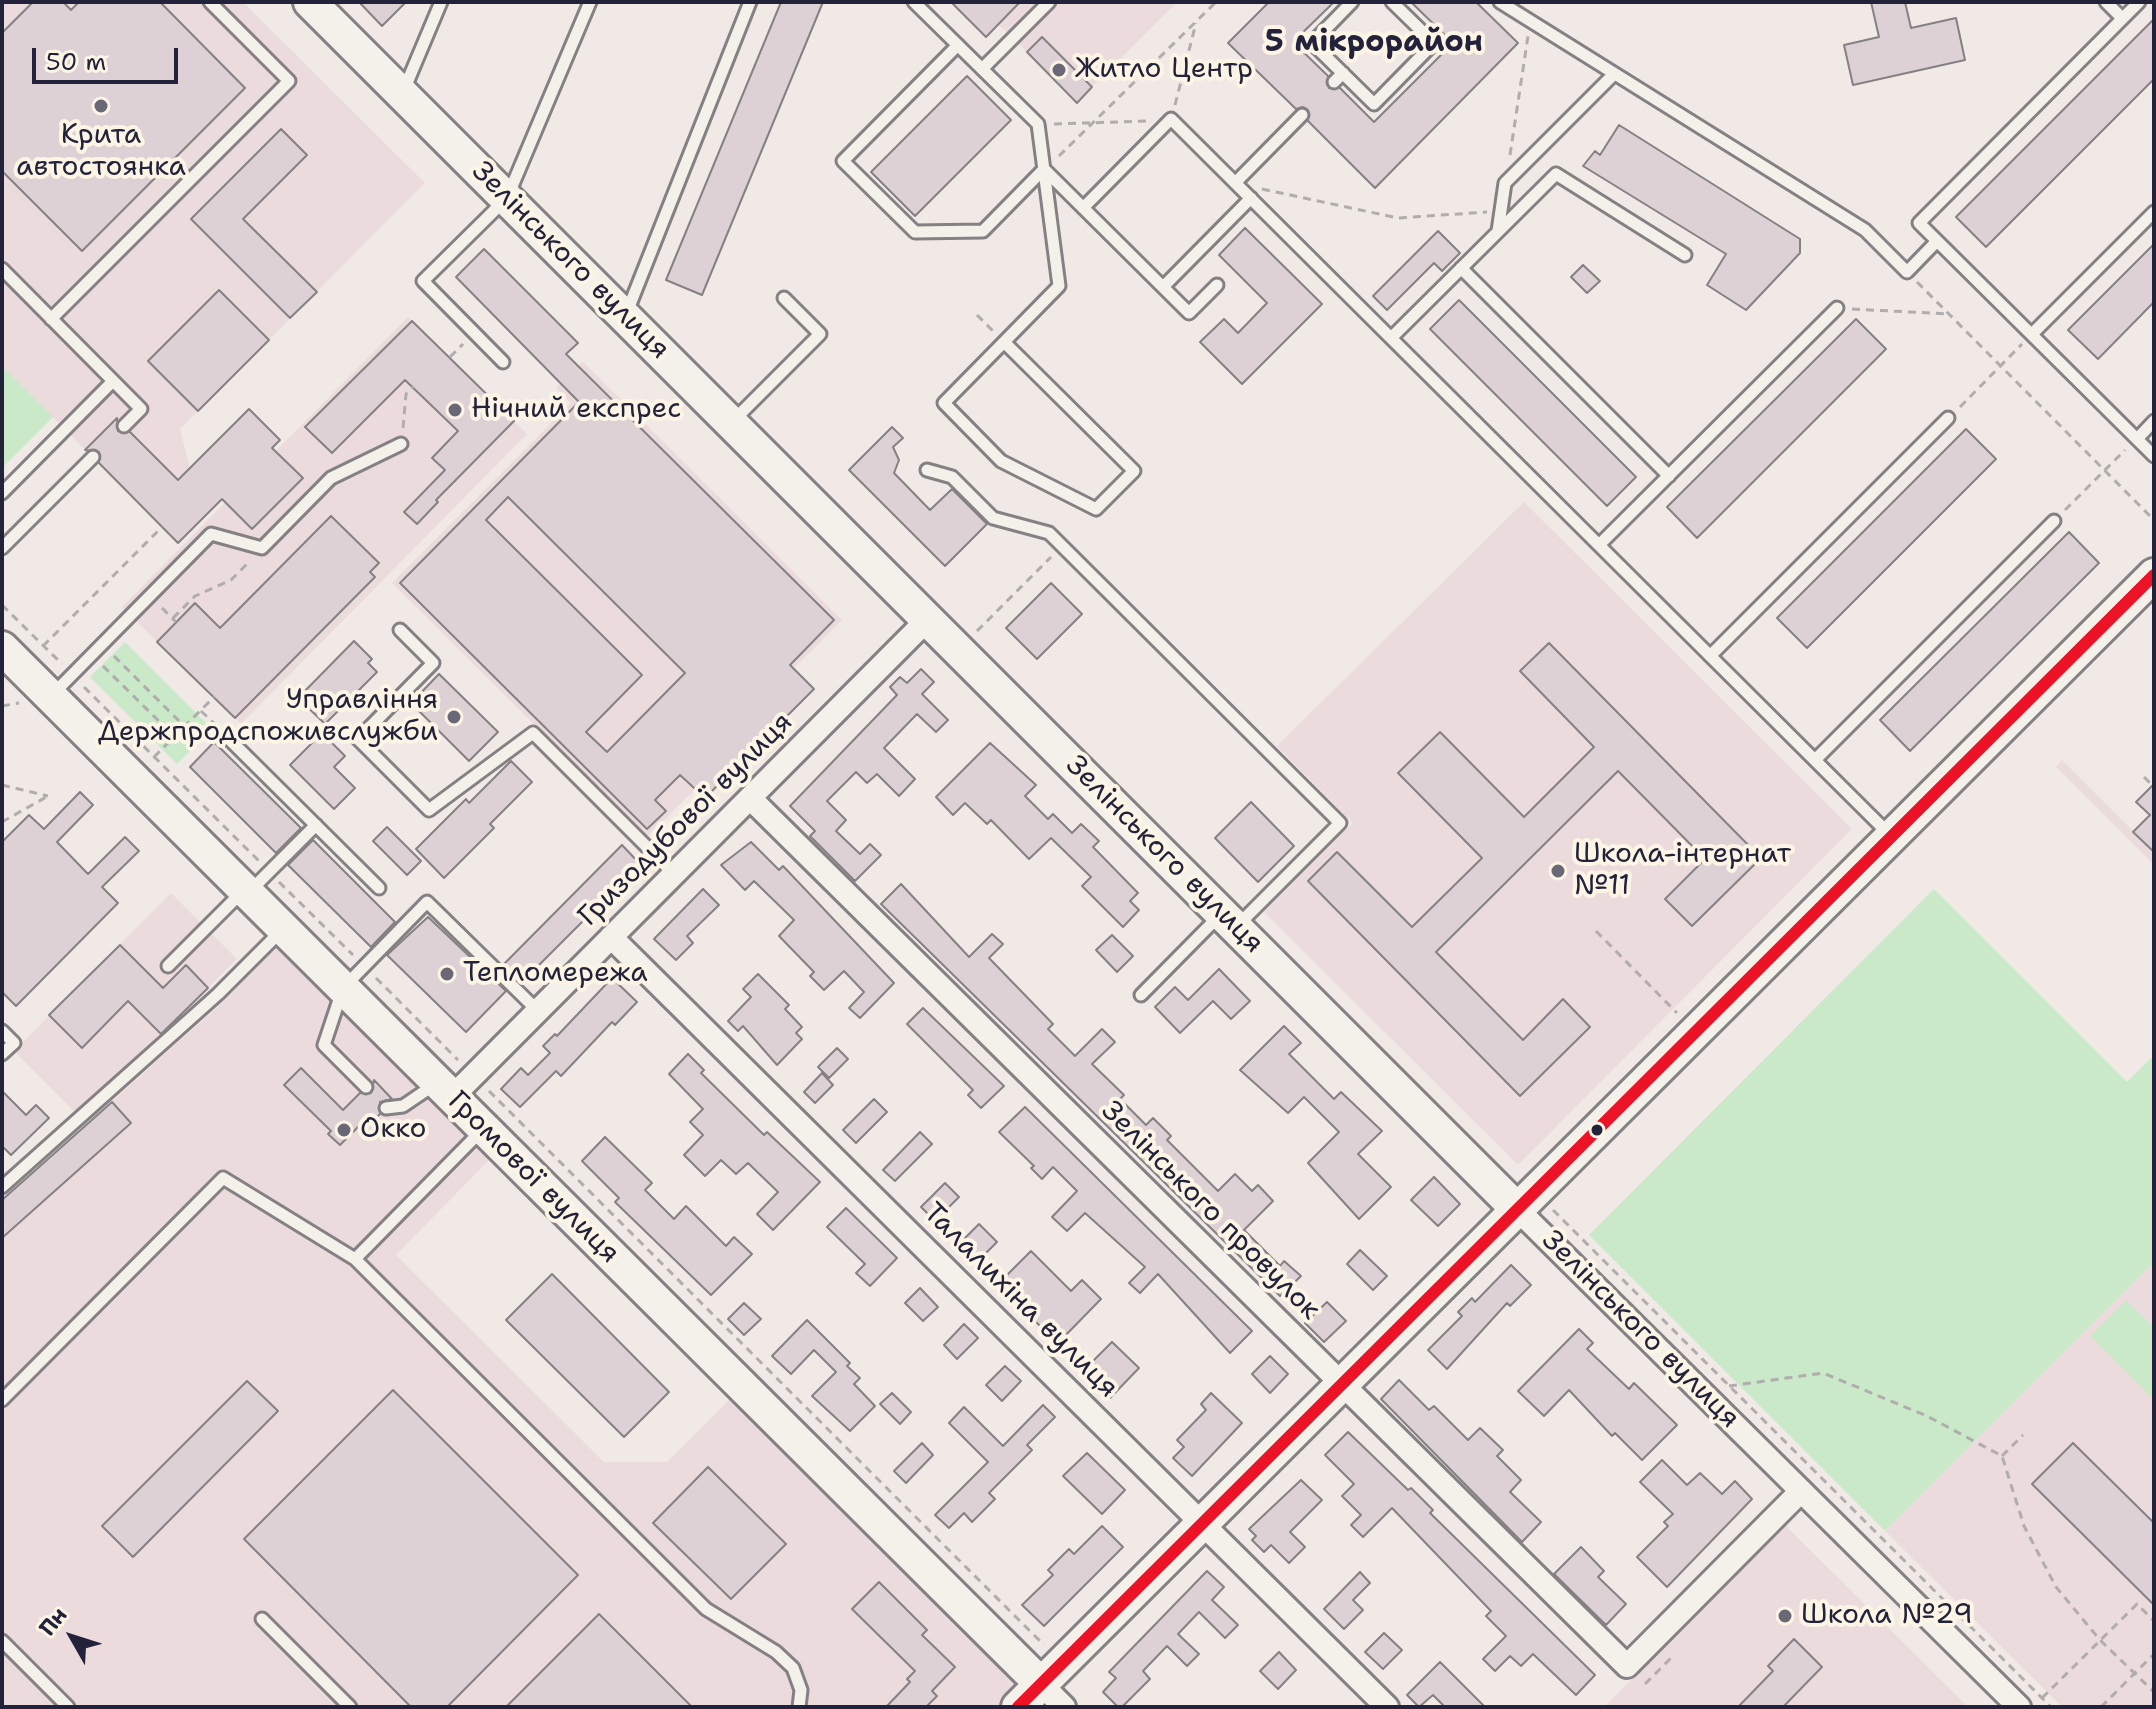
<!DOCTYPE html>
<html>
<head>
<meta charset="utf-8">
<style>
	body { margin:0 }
	#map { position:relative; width:2156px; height:1709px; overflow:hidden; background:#f1e9e5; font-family:"Shantell Sans",sans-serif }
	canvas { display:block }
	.frame { position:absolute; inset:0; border:4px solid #22223b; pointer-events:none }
	.north { position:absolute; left:32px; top:1597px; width:80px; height:80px; -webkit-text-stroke:6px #fcf5e5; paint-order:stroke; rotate:309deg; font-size:22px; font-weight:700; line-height:32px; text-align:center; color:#22223b }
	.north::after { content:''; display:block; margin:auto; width:28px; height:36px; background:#22223b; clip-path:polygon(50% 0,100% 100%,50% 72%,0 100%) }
	.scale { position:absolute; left:32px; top:48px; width:146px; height:36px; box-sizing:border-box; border:4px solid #22223b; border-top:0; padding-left:10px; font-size:24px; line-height:28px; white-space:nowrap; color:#22223b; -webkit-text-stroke:6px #fcf5e5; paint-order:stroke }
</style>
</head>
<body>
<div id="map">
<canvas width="2156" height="1709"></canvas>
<div class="frame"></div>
<div class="north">Пн</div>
<div class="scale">50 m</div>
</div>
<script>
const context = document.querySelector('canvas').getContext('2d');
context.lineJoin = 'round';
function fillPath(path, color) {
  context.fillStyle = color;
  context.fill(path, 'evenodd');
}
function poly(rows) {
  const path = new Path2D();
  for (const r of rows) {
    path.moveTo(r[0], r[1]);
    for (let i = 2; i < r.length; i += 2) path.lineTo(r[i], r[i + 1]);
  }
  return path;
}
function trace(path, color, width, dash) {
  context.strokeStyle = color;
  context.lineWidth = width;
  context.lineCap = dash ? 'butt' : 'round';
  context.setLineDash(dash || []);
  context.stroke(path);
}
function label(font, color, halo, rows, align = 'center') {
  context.font = font + ' "Shantell Sans",sans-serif';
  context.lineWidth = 8;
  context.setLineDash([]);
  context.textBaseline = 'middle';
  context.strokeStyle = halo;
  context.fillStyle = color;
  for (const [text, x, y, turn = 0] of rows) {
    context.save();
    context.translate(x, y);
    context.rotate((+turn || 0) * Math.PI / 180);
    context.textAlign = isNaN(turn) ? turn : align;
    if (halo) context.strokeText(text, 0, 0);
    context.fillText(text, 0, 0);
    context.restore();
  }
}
fillPath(poly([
	[2,2,243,2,425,183,180,429,190,469,147,512,2,366],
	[1007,2,1177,2,1092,87,1042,37,1027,52,998,24],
	[408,317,527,434,241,724,122,607],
	[583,362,842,620,685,778,695,789,647,837,392,583,571,403,556,388],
	[1524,502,1852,829,1518,1165,1264,912,1353,823,1277,746],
	[2062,760,2133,831,2149,815,2136,802,2154,784,2154,865,2056,767],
	[171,893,237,959,161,1035,75,1112,14,1051],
	[283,941,495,1154,396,1255,604,1462,667,1462,735,1394,1024,1683,1000,1707,2,1707,2,1200,225,1000],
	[2154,1262,2154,1707,2062,1707,1885,1531],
	[1785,1525,1968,1707,1604,1707]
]), '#ecdbdc');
fillPath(poly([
	[2,366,53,417,2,468],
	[125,642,212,729,177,764,90,677],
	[1934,889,2127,1082,2151,1058,2154,1060,2154,1262,1885,1531,1589,1235],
	[2126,1300,2154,1328,2154,1400,2090,1336]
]), '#c9e9c9');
const building = poly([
	[33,2,63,2,71,10,79,2,160,2,245,88,82,251,2,171,2,33,33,2],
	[359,2,406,2,382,26,359,2],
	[781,2,823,2,702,295,666,280,781,2],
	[951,2,1020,2,986,37,951,2],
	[1269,2,1334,2,1293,42,1328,76,1329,88,1340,88,1374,122,1453,43,1411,2,1476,2,1518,43,1375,188,1308,121,1308,110,1303,107,1296,109,1228,43,1269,2],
	[1871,2,1905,2,1911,28,1956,18,1965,60,1853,85,1844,45,1879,37,1871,2],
	[2154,19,2154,79,1986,247,1956,217,2154,19],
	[1042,37,1092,87,1077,103,1027,52,1042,37],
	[967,76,1011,120,915,216,871,172,967,76],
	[1619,125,1800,239,1800,253,1746,310,1707,285,1726,254,1583,166,1595,151,1600,155,1619,125],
	[281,129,307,155,243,219,317,292,290,318,191,219,281,129],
	[1245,228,1322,304,1242,384,1200,342,1224,319,1238,333,1267,303,1219,255,1245,228],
	[1438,231,1460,253,1442,271,1434,263,1387,310,1373,296,1438,231],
	[2154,244,2154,302,2098,359,2068,330,2154,244],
	[484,249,578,343,566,354,834,620,790,665,814,689,705,798,680,775,655,800,666,811,647,829,400,583,579,402,456,277,484,249],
	[508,497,685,673,607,752,586,732,642,675,486,520,508,497],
	[1583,265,1600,281,1587,293,1571,277,1583,265],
	[219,290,269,340,198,411,148,361,219,290],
	[1459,300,1636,477,1607,506,1430,329,1459,300],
	[1856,319,1886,349,1697,538,1667,507,1856,319],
	[412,321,514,421,436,500,438,502,417,524,404,512,445,470,432,458,458,431,405,380,332,453,305,427,412,321],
	[249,409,280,440,272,448,303,478,252,529,222,499,178,543,99,463,99,452,85,450,117,418,118,431,130,432,178,480,249,409],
	[892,427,903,438,893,447,899,460,894,473,930,510,952,489,987,524,945,566,849,470,892,427],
	[1966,429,1996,459,1807,648,1777,618,1966,429],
	[331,516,379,563,370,572,375,577,235,718,157,642,195,603,220,628,331,516],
	[2069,532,2099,563,1910,751,1880,720,2069,532],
	[1051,583,1082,614,1037,659,1006,628,1051,583],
	[354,641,372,659,368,663,377,672,325,724,298,698,354,641],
	[1549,643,1761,858,1692,926,1665,899,1705,859,1618,771,1436,952,1523,1040,1563,999,1590,1027,1520,1096,1308,881,1337,852,1412,927,1482,858,1398,773,1440,732,1524,817,1594,747,1520,671,1549,643],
	[921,669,934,682,922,694,948,720,936,732,917,714,884,748,915,779,899,796,877,774,867,783,856,772,827,801,846,820,836,831,860,854,870,844,881,855,855,881,810,836,815,831,790,806,897,695,890,687,900,677,907,683,921,669],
	[439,674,498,732,469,761,411,703,439,674],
	[322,733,345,756,334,767,355,788,334,809,290,765,322,733],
	[214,742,301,828,276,853,190,767,214,742],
	[990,743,1036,785,1025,796,1048,819,1053,814,1072,833,1081,824,1099,841,1093,847,1138,893,1130,901,1139,910,1123,927,1082,886,1091,877,1051,838,1029,859,991,820,987,824,965,803,953,815,936,797,990,743],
	[511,761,532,782,490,824,494,828,444,878,416,849,466,799,469,803,511,761],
	[2154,784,2154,852,2133,832,2150,815,2136,802,2154,784],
	[80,792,93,805,57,842,88,874,125,837,139,851,102,887,118,903,16,1006,2,992,2,842,29,815,44,829,80,792],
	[1251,802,1294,846,1258,882,1215,838,1251,802],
	[387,827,421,861,407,875,373,841,387,827],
	[313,840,395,922,371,947,288,865,313,840],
	[751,842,779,870,783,866,894,983,860,1018,849,1008,864,992,844,971,824,990,810,976,814,972,779,936,794,920,754,881,745,890,721,865,751,842],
	[622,845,640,864,523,981,518,979,503,965,622,845],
	[901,884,969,957,992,934,1003,944,989,958,1053,1024,1048,1029,1075,1056,1102,1029,1115,1042,1092,1064,1124,1095,1120,1099,1146,1125,1153,1118,1171,1136,1167,1140,1218,1191,1235,1174,1252,1191,1258,1185,1273,1201,1244,1230,1280,1266,1284,1261,1301,1276,1280,1296,881,904,901,884],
	[703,889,719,905,687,936,693,943,676,960,654,939,703,889],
	[428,917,506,991,466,1032,387,955,428,917],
	[1112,935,1133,956,1117,972,1096,950,1112,935],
	[120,945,163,988,186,965,208,988,161,1034,128,1001,82,1048,49,1015,120,945],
	[1219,969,1250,1001,1231,1019,1213,1001,1180,1033,1155,1007,1175,987,1188,1000,1219,969],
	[758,974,789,1005,785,1009,802,1027,796,1033,802,1039,777,1065,743,1026,738,1031,728,1021,751,997,743,989,758,974],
	[612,978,637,1002,615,1025,612,1022,561,1076,556,1071,520,1107,501,1089,521,1068,528,1075,550,1053,543,1046,555,1034,557,1036,612,978],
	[923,1008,1004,1086,981,1108,968,1095,973,1090,907,1024,923,1008],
	[1284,1026,1301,1043,1289,1054,1334,1099,1341,1092,1382,1131,1358,1154,1391,1187,1359,1219,1308,1163,1339,1132,1304,1097,1288,1113,1240,1070,1284,1026],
	[837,1048,848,1059,829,1078,818,1067,837,1048],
	[688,1054,704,1070,701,1073,764,1135,767,1132,820,1182,773,1230,757,1214,778,1192,748,1163,736,1174,721,1160,705,1176,684,1155,703,1135,690,1122,703,1109,669,1074,688,1054],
	[301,1068,343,1110,360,1093,371,1093,374,1080,392,1099,380,1102,380,1114,363,1130,359,1126,340,1145,328,1134,331,1131,284,1085,301,1068],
	[822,1073,833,1085,815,1103,804,1092,822,1073],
	[2,1091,26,1115,36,1105,49,1118,11,1155,2,1146,2,1091],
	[874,1099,887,1112,856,1143,843,1130,874,1099],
	[112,1102,131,1123,2,1238,2,1200,112,1102],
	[1025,1107,1252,1331,1230,1353,1158,1274,1140,1293,1129,1283,1145,1267,1085,1213,1067,1231,1052,1217,1077,1191,1053,1167,1042,1179,1031,1168,1034,1166,999,1132,1025,1107],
	[920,1132,932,1144,895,1181,883,1170,920,1132],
	[605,1137,652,1183,645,1190,674,1219,686,1206,726,1246,734,1237,752,1254,711,1295,615,1202,619,1198,582,1161,605,1137],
	[1434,1177,1460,1204,1438,1226,1411,1200,1434,1177],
	[945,1183,959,1197,935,1221,921,1207,945,1183],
	[846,1208,897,1258,870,1286,856,1273,865,1264,827,1227,846,1208],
	[979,1224,997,1242,978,1261,960,1243,979,1224],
	[1360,1250,1387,1276,1373,1290,1347,1264,1360,1250],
	[1031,1251,1071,1291,1082,1280,1101,1299,1058,1343,997,1285,1031,1251],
	[1511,1265,1531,1285,1510,1306,1507,1303,1447,1369,1428,1350,1462,1316,1458,1312,1472,1298,1475,1302,1511,1265],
	[552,1274,669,1392,624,1437,506,1320,552,1274],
	[920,1288,938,1307,923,1321,905,1303,920,1288],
	[1327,1302,1346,1321,1324,1342,1305,1323,1327,1302],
	[744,1303,761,1319,744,1335,728,1319,744,1303],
	[807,1320,850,1363,847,1366,860,1378,854,1384,875,1406,850,1431,812,1396,836,1372,814,1350,791,1374,772,1356,807,1320],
	[964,1324,978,1338,957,1359,944,1345,964,1324],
	[1579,1329,1593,1343,1587,1349,1629,1389,1634,1383,1677,1425,1642,1460,1615,1433,1612,1436,1569,1390,1544,1416,1518,1391,1579,1329],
	[1112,1342,1139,1368,1110,1398,1083,1371,1112,1342],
	[1270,1356,1288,1374,1270,1393,1252,1374,1270,1356],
	[1005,1366,1021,1381,1002,1401,986,1385,1005,1366],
	[1399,1380,1429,1410,1434,1406,1468,1440,1480,1428,1503,1450,1497,1456,1521,1480,1510,1492,1541,1522,1522,1542,1381,1399,1399,1380],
	[247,1381,278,1411,133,1557,102,1526,247,1381],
	[393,1390,578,1575,447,1707,411,1707,244,1539,393,1390],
	[892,1393,911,1412,900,1424,880,1404,892,1393],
	[1211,1393,1242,1423,1192,1476,1173,1458,1184,1447,1177,1440,1206,1410,1201,1404,1211,1393],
	[1043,1405,1055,1417,1027,1445,1032,1450,989,1493,995,1499,972,1522,964,1513,949,1528,935,1515,988,1462,949,1423,964,1407,1003,1446,1043,1405],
	[1348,1432,1408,1490,1411,1488,1433,1510,1430,1513,1595,1675,1576,1695,1533,1654,1521,1666,1510,1656,1495,1671,1483,1659,1506,1636,1486,1616,1491,1611,1392,1508,1363,1537,1351,1525,1361,1515,1342,1496,1354,1484,1325,1455,1348,1432],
	[922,1443,933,1455,906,1483,894,1471,922,1443],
	[2073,1443,2154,1523,2154,1605,2032,1484,2073,1443],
	[1087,1453,1125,1490,1102,1514,1063,1476,1087,1453],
	[1662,1460,1687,1485,1700,1473,1722,1494,1735,1481,1752,1499,1667,1587,1637,1557,1668,1526,1664,1522,1673,1514,1640,1482,1662,1460],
	[708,1467,786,1544,731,1599,653,1523,708,1467],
	[1301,1480,1322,1500,1290,1532,1305,1547,1289,1563,1271,1545,1264,1552,1252,1540,1256,1536,1249,1529,1301,1480],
	[1102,1526,1123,1547,1044,1626,1022,1605,1053,1575,1048,1570,1069,1549,1074,1554,1102,1526],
	[1581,1547,1604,1571,1598,1577,1626,1604,1606,1625,1554,1574,1581,1547],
	[1207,1571,1224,1587,1212,1600,1238,1625,1225,1638,1199,1612,1178,1634,1199,1654,1187,1666,1167,1646,1143,1671,1150,1679,1122,1707,1118,1707,1103,1692,1116,1678,1109,1672,1207,1571],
	[1360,1572,1370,1583,1353,1600,1363,1610,1344,1629,1324,1609,1360,1572],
	[879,1582,927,1630,922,1635,955,1667,932,1691,937,1696,926,1707,886,1707,910,1682,907,1679,915,1671,852,1609,879,1582],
	[599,1614,692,1707,506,1707,599,1614],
	[1384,1633,1402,1650,1383,1669,1365,1652,1384,1633],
	[1794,1639,1822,1667,1783,1707,1738,1707,1773,1671,1768,1666,1794,1639],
	[1279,1652,1296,1670,1278,1689,1260,1671,1279,1652],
	[1440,1662,1485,1707,1445,1707,1433,1695,1419,1707,1407,1695,1440,1662]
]);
fillPath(building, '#ded1d5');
trace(building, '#848083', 2);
const lane = poly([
	[914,2,1038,124,1059,286,1004,342,944,403,1001,461,1096,509,1134,471,1004,342],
	[1352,2,1312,43,1374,104,1434,43,1392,2],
	[1500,2,1865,230,1907,272,1937,241],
	[2106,2,2122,18],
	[2139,2,1919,223,2154,456],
	[958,45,843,161,915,232,983,231,1044,169,1189,313,1217,285],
	[982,69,1049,2],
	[1334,82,1343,73],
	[404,90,441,2],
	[1235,183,1302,115],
	[1083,208,1171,119,1890,835],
	[1498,231,1505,183,1614,74],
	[1461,268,1669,476],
	[2,269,141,409,124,426],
	[1163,287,1251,198],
	[627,312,750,2],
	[51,319,289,81,210,2],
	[2032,334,2154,212],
	[1391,338,1556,174,1685,255],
	[503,362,423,281,507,198,590,2],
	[732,422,820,334,784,298],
	[2137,439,2154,421],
	[927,470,952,477,993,518,1049,533,1340,823,1236,927],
	[2,493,113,381],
	[1599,545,1837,308],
	[2,548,93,457],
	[400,630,433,663,358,739,429,810,533,733,674,874],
	[1710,656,1948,418],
	[51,696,211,534,262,548,331,478,401,444],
	[231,741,379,888],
	[1815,760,2054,521],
	[248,893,316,825],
	[168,966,244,890],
	[1141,995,1219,916],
	[2,1031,14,1043,2,1054],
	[366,1087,324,1045,343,988,427,902,538,1011],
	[386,1108,403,1106,434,1085],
	[2,1187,218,994,281,931],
	[355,1259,483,1129],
	[2,1400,223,1178,355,1259,706,1609,776,1652,793,1668,801,1690,799,1707],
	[262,1619,350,1707],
	[2,1641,68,1707]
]);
const street = poly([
	[750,798,1627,1666,1801,1491],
	[611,937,1387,1707],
	[452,1097,928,619],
	[1518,1210,2019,1707],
	[1041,1684,1064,1707]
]);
const secondary = poly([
	[310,2,1518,1210],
	[2,648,1041,1684],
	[1018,1707,2154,575]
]);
trace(lane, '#848083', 17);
trace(street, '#848083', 28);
trace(secondary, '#848083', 38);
trace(poly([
	[1175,105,1196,23],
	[1054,124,1146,121],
	[1510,155,1528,36],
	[1059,156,1216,2],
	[1262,189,1398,218,1487,212],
	[1917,282,2154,520],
	[1852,309,1949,314],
	[977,315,994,332],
	[450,357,463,344],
	[1960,407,2022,344],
	[403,428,406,394,413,387],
	[2065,510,2125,450],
	[2,605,62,664],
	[162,608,176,622],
	[173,618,195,596,231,580,249,562],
	[977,631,1051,557],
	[43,646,162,527],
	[114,656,185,727],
	[103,666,175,737],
	[84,687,260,862],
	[2,706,19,703],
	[201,711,221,730],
	[154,757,214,697],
	[2144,777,2153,786],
	[2,785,48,796],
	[2,822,48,796],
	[279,882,353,955],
	[1596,931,1677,1013],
	[376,978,458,1060],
	[489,1091,1044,1645],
	[1553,1210,2051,1707],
	[1729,1386,1823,1373,1927,1416,2002,1456,2024,1526,2056,1587,2100,1640,2154,1692],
	[2002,1456,2023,1435],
	[1645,1684,1674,1655],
	[2042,1698,2137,1604,2154,1621],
	[2101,1707,2154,1654]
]), '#b0adac', 3, [8, 6]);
trace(lane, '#f4f1eb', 11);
trace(street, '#f4f1eb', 22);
trace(secondary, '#f4f1eb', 32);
trace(poly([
	[1018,1707,2154,575]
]), '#eb1325', 12);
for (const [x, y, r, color] of [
	[1059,70,8,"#6a6876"],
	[101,106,8,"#6a6876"],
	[455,410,8,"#6a6876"],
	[454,717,8,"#6a6876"],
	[1558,871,8,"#6a6876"],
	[447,974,8,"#6a6876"],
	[344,1130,8,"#6a6876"],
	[1597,1130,7,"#22223b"],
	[1785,1616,8,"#6a6876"]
]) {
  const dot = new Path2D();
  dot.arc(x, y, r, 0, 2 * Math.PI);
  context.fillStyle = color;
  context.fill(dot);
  trace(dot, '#fcf5e5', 3);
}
label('28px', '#22223b', '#fcf5e5', [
	["Житло Центр",1075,70],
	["Крита",101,136,"center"],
	["автостоянка",101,168,"center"],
	["Нічний експрес",471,410],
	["Управління",438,701,"right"],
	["Держпродспоживслужби",438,733,"right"],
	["Школа-інтернат",1574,855],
	["№11",1574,887],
	["Тепломережа",463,974],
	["Окко",360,1130],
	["Школа №29",1801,1616]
], 'left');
label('28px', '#22223b', '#fcf5e5', [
	["Зелінського вулиця",570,261,45],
	["Гризодубової вулиця",686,820,-45],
	["Зелінського вулиця",1164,855,45],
	["Громової вулиця",533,1178,45],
	["Зелінського провулок",1210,1211,45],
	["Талалихіна вулиця",1020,1301,45],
	["Зелінського вулиця",1640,1330,45]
]);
label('bold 30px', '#22223b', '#fcf5e5', [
	["5 мікрорайон",1374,43]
]);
</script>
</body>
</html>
